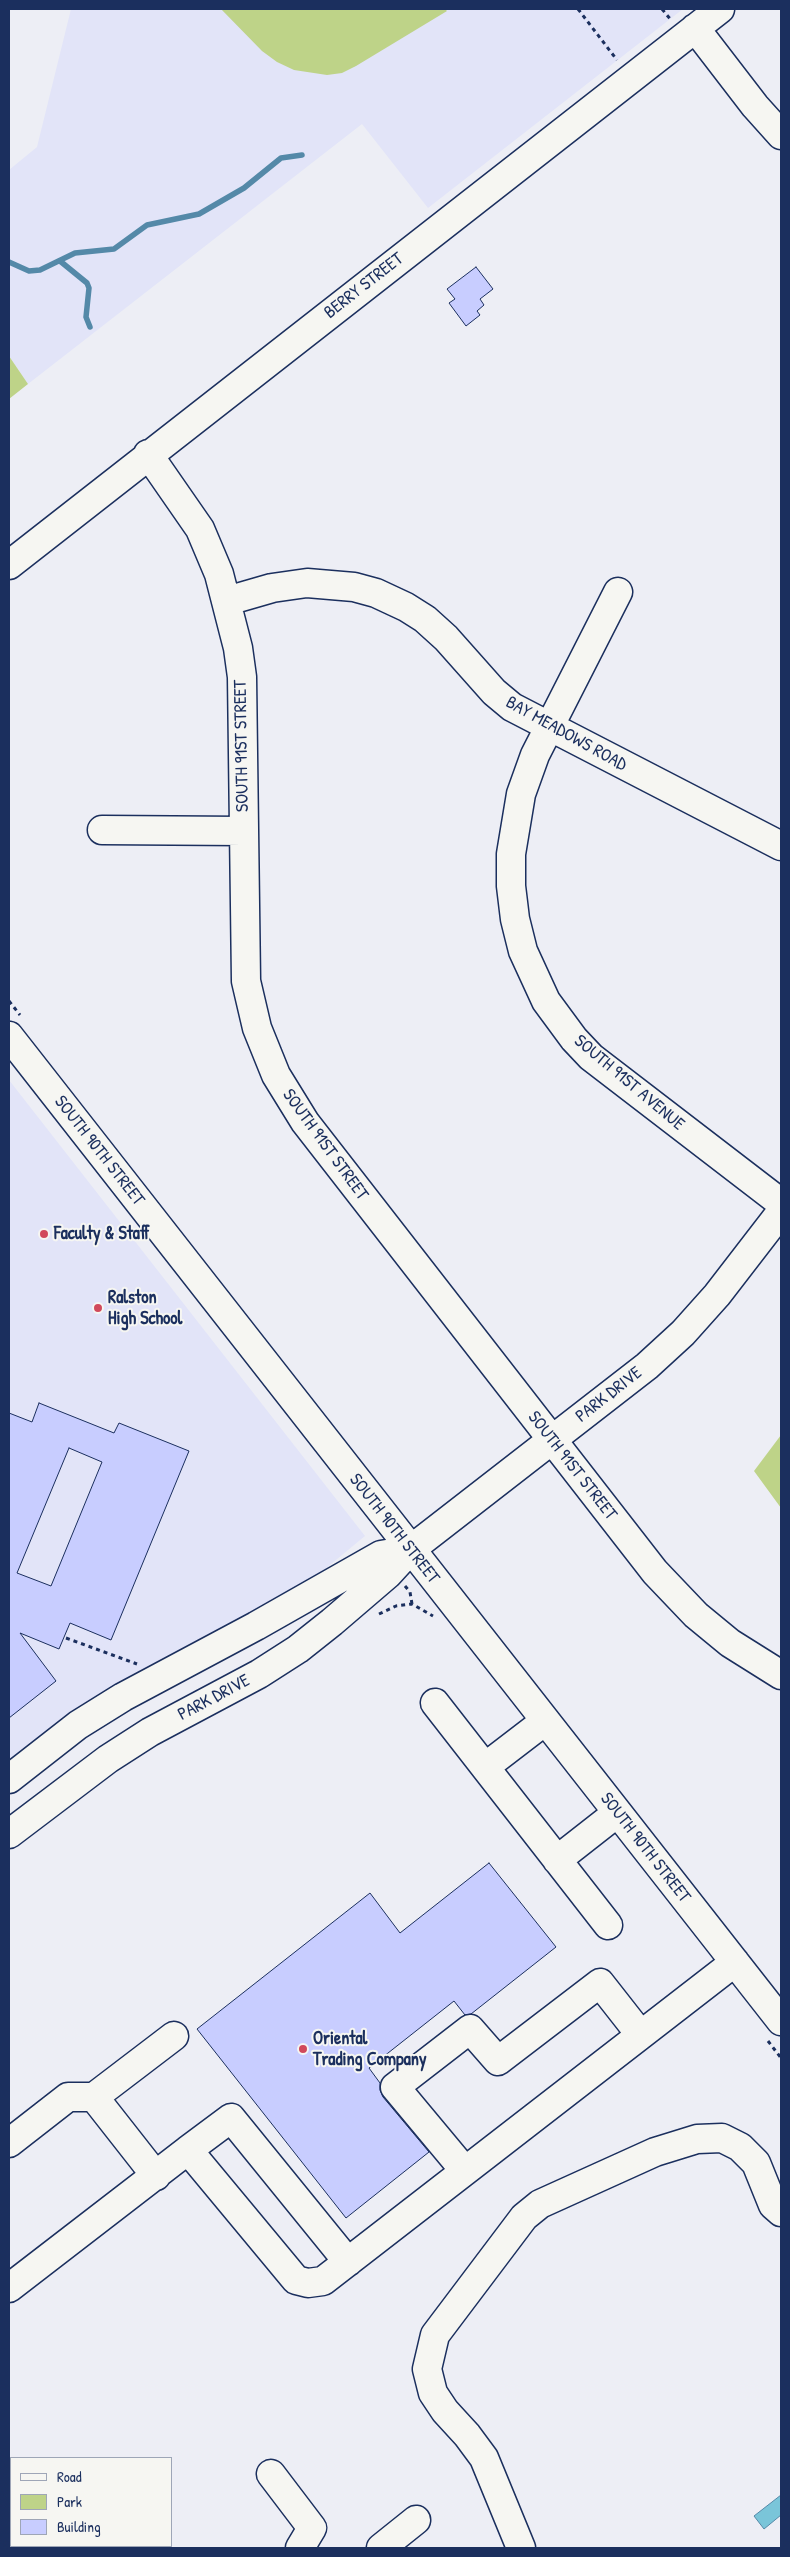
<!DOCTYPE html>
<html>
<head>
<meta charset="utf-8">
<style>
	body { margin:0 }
	#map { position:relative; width:790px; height:2557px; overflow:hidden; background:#edeef5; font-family:"Patrick Hand",sans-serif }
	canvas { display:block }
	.frame { position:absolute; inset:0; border:10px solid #1b2f5e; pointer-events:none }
	.legend { position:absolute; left:10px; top:2457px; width:162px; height:90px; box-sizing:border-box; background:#f6f6f2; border:1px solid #9ea6b7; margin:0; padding:6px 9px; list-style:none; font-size:15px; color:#1b2f5e }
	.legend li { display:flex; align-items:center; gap:10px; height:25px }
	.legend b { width:25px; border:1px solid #9ea6b7 }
</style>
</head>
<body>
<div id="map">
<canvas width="790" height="2557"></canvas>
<div class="frame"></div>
<ul class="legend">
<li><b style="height:6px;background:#f6f6f2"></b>Road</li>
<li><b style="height:14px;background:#bed388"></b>Park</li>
<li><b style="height:14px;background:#c8cdff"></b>Building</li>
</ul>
</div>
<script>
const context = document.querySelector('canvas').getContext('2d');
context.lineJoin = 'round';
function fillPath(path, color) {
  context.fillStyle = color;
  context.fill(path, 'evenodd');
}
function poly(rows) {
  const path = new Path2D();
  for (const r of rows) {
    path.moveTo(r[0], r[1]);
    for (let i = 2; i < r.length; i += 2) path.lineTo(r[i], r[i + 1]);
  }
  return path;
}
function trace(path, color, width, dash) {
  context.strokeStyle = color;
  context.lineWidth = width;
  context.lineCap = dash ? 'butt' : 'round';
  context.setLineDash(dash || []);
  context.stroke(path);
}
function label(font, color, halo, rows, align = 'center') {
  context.font = font + ' "Patrick Hand",sans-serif';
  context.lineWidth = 4;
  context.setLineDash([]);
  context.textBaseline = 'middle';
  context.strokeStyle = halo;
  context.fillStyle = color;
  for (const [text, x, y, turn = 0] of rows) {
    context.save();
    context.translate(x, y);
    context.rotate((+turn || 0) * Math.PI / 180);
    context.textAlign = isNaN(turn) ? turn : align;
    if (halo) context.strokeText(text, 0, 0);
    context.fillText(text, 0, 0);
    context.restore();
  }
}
fillPath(poly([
	[71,9,683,9,428,208,362,124,28,384,9,356,9,170,37,147],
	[9,1080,365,1536,256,1626,9,1779]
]), '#e2e4f8');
fillPath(poly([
	[221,9,445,9,447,11,356,66,342,73,327,75,294,70,277,62,262,51],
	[9,356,28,384,9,399],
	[781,1435,781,1508,754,1471]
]), '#bed388');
const water = poly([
	[781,2495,781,2515,764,2529,754,2516,781,2495]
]);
fillPath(water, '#7ac5d9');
trace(water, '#5489a8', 1);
trace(poly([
	[60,261,87,283,89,288,86,317,90,327],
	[9,262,29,271,40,270,75,253,114,249,147,225,199,214,244,188,281,158,302,155]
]), '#5489a8', 5.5);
const building = poly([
	[476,267,493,289,480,299,484,305,477,311,480,315,466,326,449,303,455,299,447,289,476,267],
	[39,1403,114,1433,119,1423,189,1451,111,1640,70,1623,59,1649,20,1633,56,1681,9,1718,9,1413,32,1422,39,1403],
	[69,1448,102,1462,51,1586,17,1573,69,1448],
	[489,1863,556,1947,471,2014,465,2015,454,2001,369,2068,380,2083,380,2090,383,2097,429,2152,346,2218,197,2029,370,1893,400,1933,489,1863]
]);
fillPath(building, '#c8cdff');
trace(building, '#1b2f5e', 1);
const minor = poly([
	[695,28,755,106,781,135],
	[148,454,200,529,219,574,238,648,242,677,246,981,257,1028,276,1075,305,1122,655,1572,696,1615,730,1643,781,1675],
	[9,565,720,9],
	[618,592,535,755,521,794,511,854,511,886,515,919,523,951,546,1001,574,1039,591,1057,781,1203],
	[227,601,272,588,307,583,354,587,376,593,406,607,425,619,446,638,494,692,512,707,781,846],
	[102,830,243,831],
	[9,1036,781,2021],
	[435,1703,608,1925],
	[485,1767,545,1721],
	[9,1779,78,1725,123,1697,256,1626,381,1555,410,1550],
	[9,1834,108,1759,150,1732,259,1674,298,1649,332,1622,388,1574,410,1550,647,1366,683,1333,717,1295,781,1212],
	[557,1860,617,1813],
	[94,2097,156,2176],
	[9,2143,68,2097,94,2097,174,2036],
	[188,2150,231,2118,348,2262],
	[465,2171,395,2087,470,2029,498,2061,600,1983,640,2034],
	[9,2288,188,2150,296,2280,308,2283,323,2281,735,1962],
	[271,2474,312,2528,300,2548],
	[381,2548,416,2520],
	[521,2548,484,2458,467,2435,445,2411,433,2393,427,2369,435,2335,524,2217,540,2204,655,2152,697,2139,722,2138,740,2147,756,2163,773,2205,781,2212]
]);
trace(minor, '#1b2f5e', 31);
trace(poly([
	[578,9,617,60],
	[662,9,671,20],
	[9,1001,20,1015],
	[405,1586,410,1592,412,1604],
	[379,1614,396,1606,412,1604,433,1616],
	[66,1638,137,1664],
	[768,2041,781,2058]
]), '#1b2f5e', 3, [4, 4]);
trace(minor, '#f6f6f2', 28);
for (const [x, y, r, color] of [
	[44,1234,5,"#d1495b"],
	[98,1308,5,"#d1495b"],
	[303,2049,5,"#d1495b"]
]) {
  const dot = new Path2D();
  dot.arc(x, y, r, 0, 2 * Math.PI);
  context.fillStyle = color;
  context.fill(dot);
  trace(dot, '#f6f6f2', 2);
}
label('18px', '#1b2f5e', '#f6f6f2', [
	["BERRY STREET",364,286,-38],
	["BAY MEADOWS ROAD",566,734,29],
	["SOUTH 91ST STREET",242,746,-91],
	["SOUTH 91ST AVENUE",629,1083,40],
	["SOUTH 91ST STREET",325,1145,54],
	["SOUTH 90TH STREET",99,1151,52],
	["PARK DRIVE",609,1395,-38],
	["SOUTH 91ST STREET",572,1466,52],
	["SOUTH 90TH STREET",394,1529,52],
	["PARK DRIVE",214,1698,-28],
	["SOUTH 90TH STREET",645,1848,52]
]);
label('bold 18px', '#1b2f5e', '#f6f6f2', [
	["Faculty & Staff",54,1234],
	["Ralston",108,1298],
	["High School",108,1319],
	["Oriental",313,2039],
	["Trading Company",313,2060]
], 'left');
</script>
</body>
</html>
